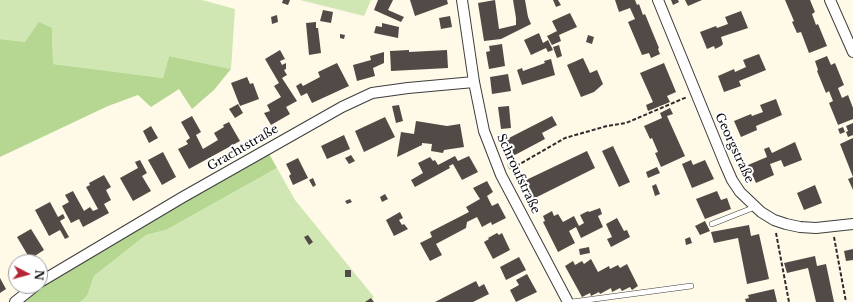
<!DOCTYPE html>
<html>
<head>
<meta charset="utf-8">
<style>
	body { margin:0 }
	#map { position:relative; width:853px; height:302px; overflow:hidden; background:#fff9e7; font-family:"Libre Baskerville",serif }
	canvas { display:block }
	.north { position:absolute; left:8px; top:254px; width:40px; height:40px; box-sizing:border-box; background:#fff; border:1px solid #9d9d9d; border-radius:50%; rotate:96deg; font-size:11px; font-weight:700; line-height:16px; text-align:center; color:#0a0a0a }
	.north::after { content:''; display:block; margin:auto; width:14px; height:18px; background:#b52634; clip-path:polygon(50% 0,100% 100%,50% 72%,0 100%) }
</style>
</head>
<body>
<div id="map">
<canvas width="853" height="302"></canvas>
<div class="north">N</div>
</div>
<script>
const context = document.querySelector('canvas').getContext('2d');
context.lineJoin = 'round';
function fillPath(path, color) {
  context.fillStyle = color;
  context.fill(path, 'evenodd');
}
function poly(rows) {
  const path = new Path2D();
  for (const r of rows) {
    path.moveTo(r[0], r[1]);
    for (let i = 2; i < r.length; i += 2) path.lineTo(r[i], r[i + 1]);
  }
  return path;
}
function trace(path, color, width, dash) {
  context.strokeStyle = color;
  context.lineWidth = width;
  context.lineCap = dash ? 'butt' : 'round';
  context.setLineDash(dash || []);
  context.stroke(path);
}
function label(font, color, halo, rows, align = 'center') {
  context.font = font + ' "Libre Baskerville",serif';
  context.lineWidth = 4;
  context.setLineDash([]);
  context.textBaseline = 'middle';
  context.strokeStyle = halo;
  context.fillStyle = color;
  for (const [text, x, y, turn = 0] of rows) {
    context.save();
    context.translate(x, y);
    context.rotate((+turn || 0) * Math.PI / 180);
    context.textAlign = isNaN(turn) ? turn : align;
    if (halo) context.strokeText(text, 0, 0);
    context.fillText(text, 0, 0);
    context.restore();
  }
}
fillPath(poly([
	[0,0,202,0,235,9,231,69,169,56,163,78,53,64,52,28,25,42,0,39],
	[300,0,371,0,364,16],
	[277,168,295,200,374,297,368,302,80,302,87,296,94,276,146,235,166,230]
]), '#d0e7b3');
fillPath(poly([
	[39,22,52,28,53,64,163,78,169,56,231,69,214,90,192,109,179,89,151,107,138,95,108,106,0,157,0,39,25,42],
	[268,152,277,168,166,230,146,235,94,276,87,296,80,302,21,302,39,286]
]), '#b5d792');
fillPath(poly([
	[283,0,290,0,288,5,282,3],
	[378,0,393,0,388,10,404,17,401,22,374,10],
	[410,0,447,0,448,4,415,16],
	[495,0,499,29,516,25,516,18,513,0,525,0,528,17,531,24,501,39,484,41,478,3],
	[553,0,558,0,561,5,556,7],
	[615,0,635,0,637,5,639,4,643,15,645,14,659,48,658,49,660,54,651,58,649,53,642,55,628,22,635,19,630,8,619,12],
	[671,0,678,0,679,2,673,5],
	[685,0,702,0,688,6],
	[785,0,810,0,815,12,812,14,816,25,818,24,827,46,809,53,801,32,797,33,792,22,794,21],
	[323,10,333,12,331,23,320,21],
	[741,11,748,28,721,37,723,44,721,46,715,49,714,46,707,49,700,32,716,26,717,28,728,24,725,17],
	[570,13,577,27,559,35,561,41,552,45,547,36,557,31,552,21],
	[277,15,278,22,272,24,271,17],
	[450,16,452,27,441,29,439,18],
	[316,22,316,28,318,28,321,53,309,55,306,23],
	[382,23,399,27,398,38,374,33,376,26,382,27],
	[539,33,543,43,548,40,553,50,548,52,546,48,531,55,524,40],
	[340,34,345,35,344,39,340,38],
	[588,35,594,37,592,44,586,42],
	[502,44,505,66,489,69,486,52,490,51,489,46],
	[559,45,562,56,557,58,553,47],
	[280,50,285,59,280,61,282,65,286,63,286,69,284,70,287,75,282,78,297,101,286,107,290,114,271,125,264,113,270,111,267,105,281,97,274,86,279,83,265,59],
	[409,50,409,52,447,50,448,68,391,71,390,51],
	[384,52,384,63,373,68,375,76,357,81,353,65,371,60,370,56],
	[759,54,766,70,739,81,741,86,724,92,718,76,734,69,735,72,746,67,743,60],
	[827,56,831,65,835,63,844,85,838,88,842,98,848,95,853,108,853,119,838,125,829,103,833,101,829,91,826,93,817,71,818,70,815,61],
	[583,58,590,73,597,70,603,84,594,92,581,97,567,65],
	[551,59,555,75,522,85,517,70,522,68,523,71,545,63,544,61],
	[337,63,349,86,312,103,307,93,301,96,296,86,301,83,303,86,320,77,318,72],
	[664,63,676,92,667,96,670,102,648,111,646,105,653,102,640,73],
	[508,74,511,91,492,94,490,77],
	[247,77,250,84,253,83,259,99,240,106,231,83],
	[776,99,782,115,756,126,757,130,741,137,734,121,751,114,752,116,763,112,760,105],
	[238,104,243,113,235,118,229,109],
	[399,105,403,121,396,123,392,106],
	[509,106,511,128,501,129,498,107],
	[670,108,673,114,667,116,685,156,661,167,655,153,658,152,652,138,650,139,644,126,662,118,660,113],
	[192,116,201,132,196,135,203,149,218,140,214,133,224,127,223,125,229,122,240,141,189,169,178,149,188,144,186,141,190,138,181,122],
	[552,116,557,125,542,133,545,139,513,156,509,149,507,150,503,141],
	[385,117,395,137,364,152,355,131],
	[416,121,447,126,460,124,464,147,444,150,443,153,431,151,432,144,422,143,422,145,397,157,401,132,414,134],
	[853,123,853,135,848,137,846,132,848,131,846,126],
	[151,126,158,138,149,143,143,131],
	[843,127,845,132,840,134,838,129],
	[344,135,350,149,327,159,321,146],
	[853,138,853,190,848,179,853,177,840,144],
	[795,142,802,160,784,167,781,160,770,164,774,175,756,183,748,165,767,157,764,149,769,147,772,153],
	[613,146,630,182,619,187,602,151],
	[587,151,595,168,533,199,524,181],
	[163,152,176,177,162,185,148,160],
	[351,155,355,161,349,164,345,158],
	[455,156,458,161,469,156,478,172,462,180,453,164,449,166,450,168,415,187,411,180,423,173,418,163,430,157,433,161,435,160,438,165],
	[298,158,308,178,293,185,289,176,291,174,286,164],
	[140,160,147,173,142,176,151,191,133,201,120,178,138,168,135,162],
	[691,160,693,165,705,160,714,179,692,188,682,164],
	[657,167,660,173,648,178,646,172],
	[104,175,111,187,106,190,111,200,104,204,109,213,83,227,79,219,71,223,62,206,69,202,65,195,73,191,84,211,90,207,93,211,98,209,86,187,90,185,89,183],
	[313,178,316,185,313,187,309,180],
	[487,181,493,192,487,196,492,206,498,203,506,218,492,225,491,222,482,227,477,217,467,222,466,228,436,244,442,255,430,261,420,243,432,237,430,232,469,212,466,207,480,199,473,188],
	[656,184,660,194,655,196,652,186],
	[815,185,822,203,804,210,797,193],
	[717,191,721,200,727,198,731,209,705,219,696,199],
	[385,194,388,199,382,202,380,197],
	[350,199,352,202,347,204,345,201],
	[50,202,58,217,63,214,65,218,60,221,69,237,65,239,60,230,49,236,35,210],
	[600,208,602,214,598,216,603,227,581,238,576,227,569,231,575,243,558,252,543,222,545,221,543,216,552,211,554,216,558,214,563,222,574,216,579,226,584,223,580,215,588,211,589,212],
	[400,212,403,218,399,220,402,225,404,224,408,229,394,236,386,220],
	[617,218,624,231,627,230,630,237,611,247,607,239,612,237,606,224],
	[705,221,710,231,700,235,695,226],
	[749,225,751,236,759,234,769,279,747,284,738,238,714,243,711,232],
	[31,229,44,250,30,259,17,237],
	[497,233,499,235,502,233,510,250,493,259,484,242,489,239,488,238],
	[308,235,313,242,309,245,304,237],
	[690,237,692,243,686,245,685,239],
	[589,247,590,253,580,255,579,249],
	[853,249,853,260,846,261,844,251],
	[815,256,817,266,826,264,834,302,816,302,808,268,787,273,784,263],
	[519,257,526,270,506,280,500,267],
	[591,259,598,272,609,266,610,269,618,265,620,268,627,264,638,286,632,290,630,287,622,291,620,288,612,292,611,288,600,294,599,292,591,296,590,293,582,297,565,266,573,261,575,265,582,261,584,264],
	[345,270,351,270,351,277,345,277],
	[527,274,537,292,516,302,510,290,519,285,516,280],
	[0,278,6,289,0,293],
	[476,281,479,287,484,284,489,294,473,302,435,302],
	[774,289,777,302,746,302,745,299,749,298,748,295],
	[371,298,374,302,365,302]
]), '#524a46');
const service = poly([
	[712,224,755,207],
	[572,302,691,286]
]);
const minor = poly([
	[462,0,474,82,484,131,501,175,568,302],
	[658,0,725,164,732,180,740,192,761,212,774,220,786,224,800,227,816,228,853,224],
	[830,0,853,52],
	[40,282,183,197,342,107,372,93,408,88,474,82],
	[15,302,35,286]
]);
trace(service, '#3d3d3d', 6);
trace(minor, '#3d3d3d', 12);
trace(poly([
	[511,169,565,138,607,126,626,123,687,97],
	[776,233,789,302],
	[834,237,846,302]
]), '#2c2c2c', 2, [4, 2]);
trace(service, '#fff', 5);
trace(minor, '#fff', 10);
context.fillStyle = '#8ca478';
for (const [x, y] of [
	[512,165]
]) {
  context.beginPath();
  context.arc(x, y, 4.5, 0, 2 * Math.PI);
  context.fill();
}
label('12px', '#0a0a0a', '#fff', [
	["Grachtstraße",243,148,-30],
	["Georgstraße",734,148,65],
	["Schroufstraße",518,174,65]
]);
</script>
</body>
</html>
